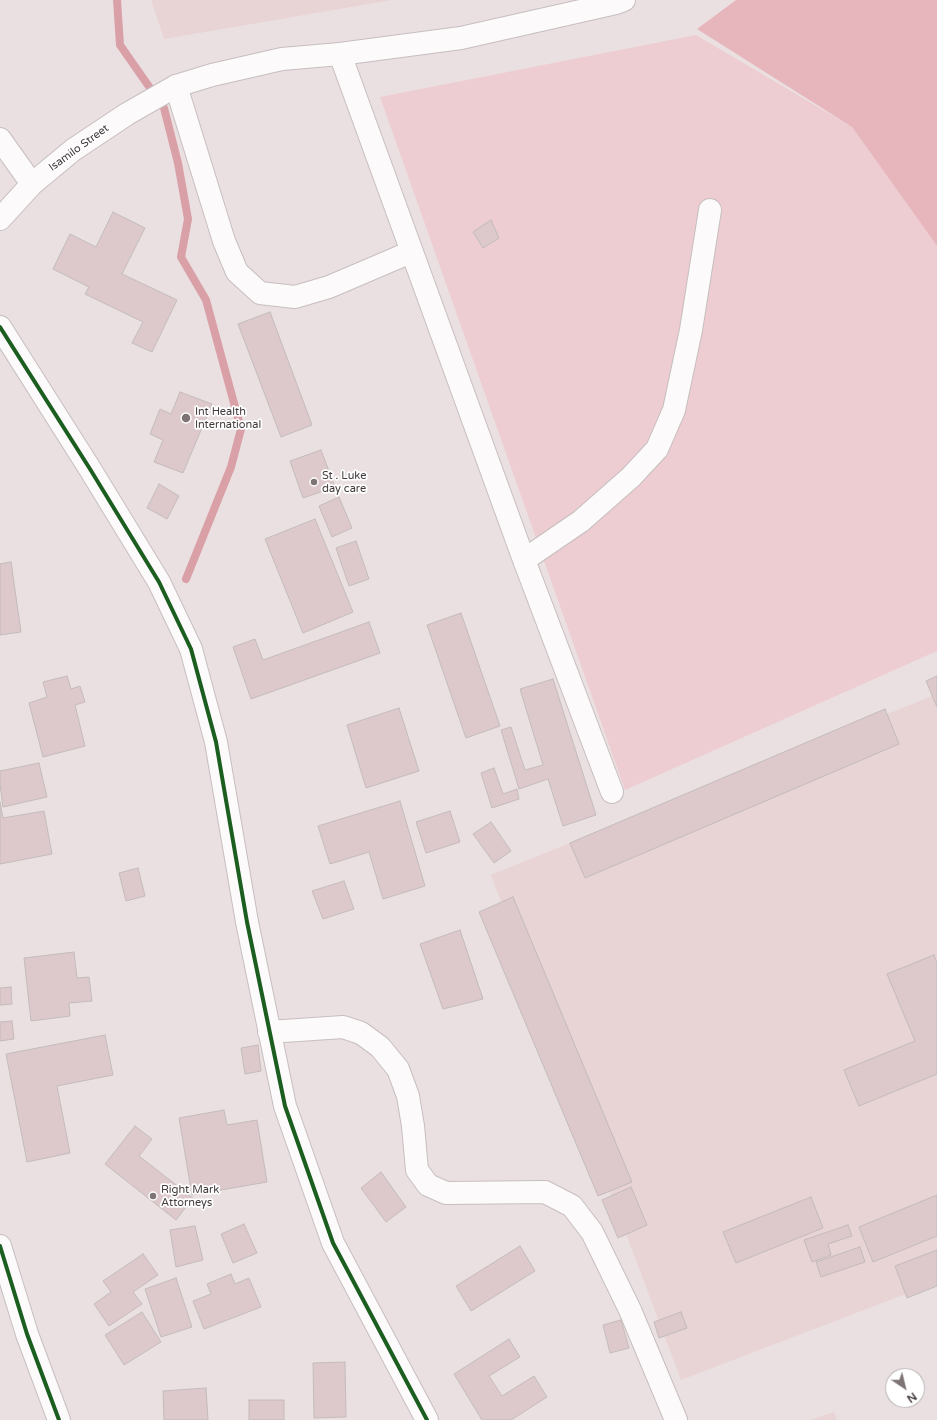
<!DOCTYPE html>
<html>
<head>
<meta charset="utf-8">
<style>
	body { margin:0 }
	#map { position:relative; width:937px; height:1420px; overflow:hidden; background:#ebe0e1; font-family:"Varela Round",sans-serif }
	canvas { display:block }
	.north { position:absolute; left:885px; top:1368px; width:40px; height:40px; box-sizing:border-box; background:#fff; border:1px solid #b4b0b1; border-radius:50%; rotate:145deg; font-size:11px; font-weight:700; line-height:16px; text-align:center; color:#433a3b }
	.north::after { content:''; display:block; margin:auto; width:14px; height:18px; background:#7e7475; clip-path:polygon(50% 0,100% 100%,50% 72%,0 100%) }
</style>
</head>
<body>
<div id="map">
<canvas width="937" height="1420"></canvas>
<div class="north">N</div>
</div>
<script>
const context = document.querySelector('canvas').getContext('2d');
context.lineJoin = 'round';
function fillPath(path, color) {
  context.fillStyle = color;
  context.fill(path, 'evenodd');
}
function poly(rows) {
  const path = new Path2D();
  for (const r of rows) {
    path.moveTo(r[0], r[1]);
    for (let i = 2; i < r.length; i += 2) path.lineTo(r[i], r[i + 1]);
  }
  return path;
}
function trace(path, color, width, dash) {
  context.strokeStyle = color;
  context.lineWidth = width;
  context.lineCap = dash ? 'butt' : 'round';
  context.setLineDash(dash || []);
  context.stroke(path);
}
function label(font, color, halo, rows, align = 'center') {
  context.font = font + ' "Varela Round",sans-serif';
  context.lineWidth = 3.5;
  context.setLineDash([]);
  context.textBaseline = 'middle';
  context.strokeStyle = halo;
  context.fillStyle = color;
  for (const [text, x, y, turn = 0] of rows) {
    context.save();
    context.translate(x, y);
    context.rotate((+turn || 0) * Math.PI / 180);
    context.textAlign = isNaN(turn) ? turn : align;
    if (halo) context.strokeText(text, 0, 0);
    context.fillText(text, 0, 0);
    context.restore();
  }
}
fillPath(poly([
	[151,0,392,0,164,39],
	[937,694,937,1282,681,1380,491,875],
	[834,1412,837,1420,810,1420]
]), '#e8d3d5');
fillPath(poly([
	[696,35,852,127,937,246,937,651,625,790,380,97]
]), '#edcdd1');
fillPath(poly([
	[736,0,937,0,937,246,852,127,697,29]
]), '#e6b6bc');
trace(poly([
	[117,0,120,45,164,108,178,163,188,219,181,257,206,300,241,429,231,467,186,579]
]), '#d9a0a8', 8);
const building = poly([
	[113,212,145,228,122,274,177,300,152,352,132,343,143,322,85,294,89,287,53,269,70,234,96,247,113,212],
	[491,220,499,238,483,248,473,232,491,220],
	[270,312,312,425,281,437,238,324,270,312],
	[180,392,212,404,183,473,154,462,163,440,150,434,160,409,171,414,180,392],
	[321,450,335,487,303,498,290,461,321,450],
	[159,484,179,496,167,519,147,508,159,484],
	[339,497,352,528,332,537,319,506,339,497],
	[315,519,353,612,303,633,265,539,315,519],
	[356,541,369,579,349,586,336,548,356,541],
	[11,562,21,632,0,635,0,564,11,562],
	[461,613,500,726,466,738,427,625,461,613],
	[369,622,380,653,251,699,233,647,255,639,263,660,369,622],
	[67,676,71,689,80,686,85,702,75,705,85,746,43,757,29,703,47,697,43,682,67,676],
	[937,676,937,707,926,681,937,676],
	[553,679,596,815,563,826,548,779,519,789,501,730,511,727,525,770,543,765,520,689,553,679],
	[399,708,419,771,366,788,347,725,399,708],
	[885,709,899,744,585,878,570,843,885,709],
	[39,763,47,797,3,807,0,784,0,771,39,763],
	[494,768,503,794,517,789,519,799,492,808,481,773,494,768],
	[400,801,425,886,383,899,369,852,330,864,318,826,400,801],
	[0,802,3,818,44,811,52,854,0,864,0,802],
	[450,811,460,842,426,853,416,822,450,811],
	[491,822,511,851,494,863,473,834,491,822],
	[138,868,145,896,126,901,119,873,138,868],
	[344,881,354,909,323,919,312,891,344,881],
	[513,897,632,1182,598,1196,479,912,513,897],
	[460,930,483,999,443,1009,420,944,460,930],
	[74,952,77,978,89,977,92,1001,69,1003,70,1016,31,1021,24,958,74,952],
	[934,955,937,963,937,1074,859,1106,844,1070,915,1041,887,974,934,955],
	[11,987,12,1004,0,1005,0,988,11,987],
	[12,1021,14,1039,0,1041,0,1022,12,1021],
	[105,1035,113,1075,57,1086,70,1153,27,1162,6,1054,105,1035],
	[258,1045,261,1071,245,1074,241,1048,258,1045],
	[224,1110,227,1125,257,1120,267,1182,192,1195,179,1118,224,1110],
	[135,1126,152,1139,139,1156,193,1198,176,1220,105,1164,135,1126],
	[381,1172,406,1207,386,1222,361,1188,381,1172],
	[631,1187,647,1225,618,1238,602,1200,631,1187],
	[937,1195,937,1236,873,1262,859,1227,937,1195],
	[811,1197,823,1228,736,1263,723,1232,811,1197],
	[244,1224,257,1253,233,1263,221,1234,244,1224],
	[848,1225,852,1236,828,1244,831,1255,812,1262,804,1240,848,1225],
	[195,1226,203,1260,176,1267,170,1230,195,1226],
	[520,1246,535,1271,471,1311,456,1286,520,1246],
	[860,1247,865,1262,821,1277,816,1262,860,1247],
	[937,1250,937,1286,907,1298,895,1266,937,1250],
	[143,1254,158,1275,133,1292,142,1304,109,1326,94,1304,111,1292,103,1281,143,1254],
	[231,1274,235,1284,249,1278,261,1307,204,1329,193,1301,211,1294,207,1284,231,1274],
	[176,1278,192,1327,161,1337,145,1289,176,1278],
	[142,1312,161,1342,124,1365,105,1335,142,1312],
	[681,1312,687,1328,659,1338,654,1322,681,1312],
	[621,1320,629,1348,610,1353,603,1325,621,1320],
	[509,1339,520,1357,489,1376,502,1396,534,1376,547,1397,511,1420,482,1420,454,1374,509,1339],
	[345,1362,346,1417,314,1418,313,1363,345,1362],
	[206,1388,208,1420,164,1420,163,1391,206,1388],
	[249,1400,284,1400,284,1420,249,1420,249,1400]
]);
fillPath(building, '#ddc9cb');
trace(building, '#c3bbbb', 1);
const minor = poly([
	[340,54,524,560,612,792],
	[176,86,224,241,237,272,260,293,295,297,329,287,411,252],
	[0,327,90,469,159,582,191,649,216,742,247,922,285,1106,333,1243,427,1420],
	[524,560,581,521,631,477,657,449,674,410,691,330,710,210],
	[269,1032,343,1027,361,1033,380,1047,398,1069,408,1096,413,1126,417,1170,428,1185,446,1193,545,1192,572,1206,592,1232,630,1310,676,1420],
	[0,1246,27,1334,59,1420]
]);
const major = poly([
	[0,139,32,184],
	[0,219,32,184,73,150,127,114,176,86,212,75,282,59,340,54,461,38,616,3,624,0]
]);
trace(minor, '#c7bebf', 24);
trace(major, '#c7bebf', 24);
trace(minor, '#fcfafa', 22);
trace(major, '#fcfafa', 22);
trace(poly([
	[0,327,90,469,159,582,191,649,216,742,247,922,285,1106,333,1243,427,1420],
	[0,1246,27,1334,59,1420]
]), '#1b5e20', 4);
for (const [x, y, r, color] of [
	[186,418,5,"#7e7475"],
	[314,482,4,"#7e7475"],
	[153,1196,4,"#7e7475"]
]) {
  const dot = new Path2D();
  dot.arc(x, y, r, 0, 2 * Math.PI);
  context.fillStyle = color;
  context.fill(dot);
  trace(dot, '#fff', 1.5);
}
label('11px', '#433a3b', '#fff', [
	["Isamilo Street",79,148,-36]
]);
label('11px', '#433a3b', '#fff', [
	["Int Health",195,412],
	["International",195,425],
	["St . Luke",322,476],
	["day care",322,489],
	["Right Mark",161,1190],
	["Attorneys",161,1203]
], 'left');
</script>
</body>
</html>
